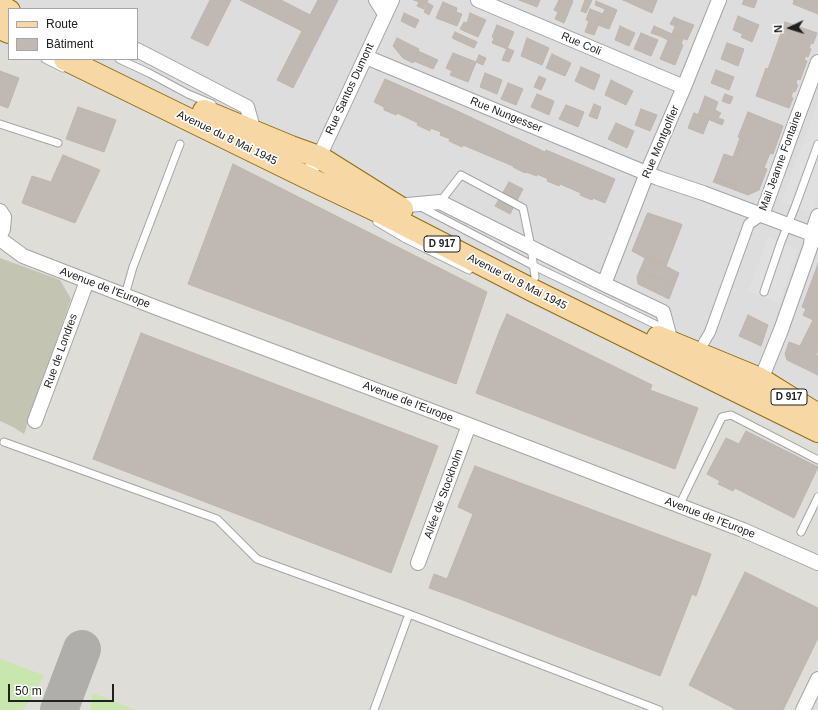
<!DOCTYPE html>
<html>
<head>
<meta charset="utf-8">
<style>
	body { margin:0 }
	#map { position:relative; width:818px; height:710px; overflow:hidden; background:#f0ede7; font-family:Arial,sans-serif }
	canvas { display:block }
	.legend { position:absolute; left:8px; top:8px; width:130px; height:52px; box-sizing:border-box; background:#fff; border:1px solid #a6a6a6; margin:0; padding:5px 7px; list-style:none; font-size:12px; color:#202020 }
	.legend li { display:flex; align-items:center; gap:8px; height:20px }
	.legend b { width:20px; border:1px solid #a6a6a6 }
	.north { position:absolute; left:770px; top:8px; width:40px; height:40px; -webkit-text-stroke:3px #fff; paint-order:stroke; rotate:266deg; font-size:11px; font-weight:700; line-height:16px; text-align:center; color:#202020 }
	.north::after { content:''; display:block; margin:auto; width:14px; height:18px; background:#202020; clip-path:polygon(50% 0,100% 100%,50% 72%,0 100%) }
	.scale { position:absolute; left:8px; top:684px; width:106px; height:18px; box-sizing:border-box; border:2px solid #202020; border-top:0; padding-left:5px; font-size:12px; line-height:14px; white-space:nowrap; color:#202020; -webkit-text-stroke:3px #fff; paint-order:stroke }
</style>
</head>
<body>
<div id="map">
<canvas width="818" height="710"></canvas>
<ul class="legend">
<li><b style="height:5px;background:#f7d7a4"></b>Route</li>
<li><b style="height:11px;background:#c0b9b3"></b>Bâtiment</li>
</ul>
<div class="north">N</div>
<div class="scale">50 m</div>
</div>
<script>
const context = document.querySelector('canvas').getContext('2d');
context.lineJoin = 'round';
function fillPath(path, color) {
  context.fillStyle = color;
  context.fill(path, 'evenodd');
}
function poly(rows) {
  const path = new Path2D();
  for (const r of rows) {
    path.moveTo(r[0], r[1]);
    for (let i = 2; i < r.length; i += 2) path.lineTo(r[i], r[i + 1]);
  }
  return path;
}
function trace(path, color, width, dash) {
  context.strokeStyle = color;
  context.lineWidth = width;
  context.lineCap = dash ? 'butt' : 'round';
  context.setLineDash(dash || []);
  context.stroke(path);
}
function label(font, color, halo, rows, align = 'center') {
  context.font = font + ' Arial,sans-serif';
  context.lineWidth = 3.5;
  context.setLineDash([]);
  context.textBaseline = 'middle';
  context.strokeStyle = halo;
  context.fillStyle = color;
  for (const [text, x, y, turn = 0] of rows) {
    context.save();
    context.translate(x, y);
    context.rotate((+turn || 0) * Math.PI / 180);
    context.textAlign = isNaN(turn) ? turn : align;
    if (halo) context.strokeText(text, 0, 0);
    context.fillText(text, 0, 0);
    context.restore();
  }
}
fillPath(poly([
	[0,0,818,0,818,448,373,230,294,187,52,69,27,59,137,59,137,9,9,9,9,52,0,48]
]), '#dedddd');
fillPath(poly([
	[0,48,9,52,9,59,27,59,52,69,295,187,373,230,818,448,818,710,0,710]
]), '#dfddd8');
fillPath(poly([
	[0,258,60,280,71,299,24,434,13,427,0,421]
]), '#c3c4b2');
fillPath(poly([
	[0,659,44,675,34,695,25,707,21,710,0,710],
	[93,693,136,710,90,710]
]), '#c8e7af');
fillPath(poly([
	[818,102,818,196,812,213,781,202],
	[768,237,798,249,779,303,748,291]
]), '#e0e0e0');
trace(poly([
	[59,710,82,649]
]), '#afaeaa', 38);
const building = poly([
	[210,0,231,0,208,46,191,38,210,0],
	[240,0,281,0,310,15,318,0,338,0,293,88,277,80,302,31,240,0],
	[414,0,428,0,424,9,417,6,419,2,414,0],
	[519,0,540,0,537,7,519,0],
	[559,0,570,0,573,1,564,23,555,19,558,12,554,10,559,0],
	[585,0,592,0,586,13,581,11,585,0],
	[623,0,657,0,652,13,623,0],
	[744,0,757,0,754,8,742,4,744,0],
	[794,0,818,0,818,14,793,4,794,0],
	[596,1,617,10,609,29,598,25,605,9,595,5,596,1],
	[443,2,457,8,456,12,462,14,457,26,436,18,443,2],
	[428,3,433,6,429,15,424,12,428,3],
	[590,9,603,14,594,35,585,32,589,21,586,20,590,9],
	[404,13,419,20,415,28,401,21,404,13],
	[470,13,486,20,478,37,460,29,464,22,467,23,470,13],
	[738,16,759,25,752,42,741,37,743,34,733,30,738,16],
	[674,17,678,19,675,26,670,24,674,17],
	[678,19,694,25,687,40,672,34,678,19],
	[785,22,817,33,813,44,811,43,809,48,811,49,808,57,806,56,804,60,807,61,800,80,797,79,796,84,798,85,795,92,793,91,791,97,793,98,789,108,756,96,766,68,768,69,785,22],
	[497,25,514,32,507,49,492,43,494,38,492,37,497,25],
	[620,26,635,33,629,46,615,40,620,26],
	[654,26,663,30,660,36,651,33,654,26],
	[663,30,683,39,681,44,683,45,675,65,660,59,668,40,660,36,663,30],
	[455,32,477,42,474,48,452,38,455,32],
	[641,33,658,40,651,56,634,49,641,33],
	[397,38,419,49,413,63,403,58,393,46,397,38],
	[527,38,549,48,542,65,521,56,527,38],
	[727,43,744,49,738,66,721,59,727,43],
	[507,48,514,51,509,62,502,60,507,48],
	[418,51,438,60,433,69,414,61,418,51],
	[453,53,476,62,468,82,450,75,452,71,446,68,453,53],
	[552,54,571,63,565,76,546,68,552,54],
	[479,55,486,58,483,65,476,62,479,55],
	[581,67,600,75,594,90,575,81,581,67],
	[716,70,734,77,729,90,711,83,716,70],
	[0,71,19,78,8,108,0,105,0,71],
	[485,73,502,80,497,94,480,87,485,73],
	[539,76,546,79,541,90,534,87,539,76],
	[385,79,453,109,545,152,546,150,615,179,605,203,593,198,592,200,580,195,581,193,560,184,559,186,547,181,548,179,537,174,537,176,526,172,525,173,513,167,513,166,463,145,462,147,449,141,450,139,440,135,441,132,430,128,430,131,417,125,418,123,397,113,396,115,384,110,384,107,374,102,385,79],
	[611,80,633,91,626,105,605,95,611,80],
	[508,83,523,89,516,105,501,99,508,83],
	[537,94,554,101,549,115,531,107,537,94],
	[725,94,733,97,730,104,722,101,725,94],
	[705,96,718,102,715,110,721,113,718,118,724,120,722,125,698,115,705,96],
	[594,104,601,107,597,119,589,116,594,104],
	[566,105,584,112,578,127,559,119,566,105],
	[78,107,116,120,104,152,66,139,78,107],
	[641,109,657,115,650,131,635,125,641,109],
	[748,112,783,126,773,154,770,153,764,168,767,169,759,190,748,195,735,190,736,186,715,178,724,154,736,158,743,139,738,137,748,112],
	[694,113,709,119,703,134,688,128,694,113],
	[616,123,634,131,627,148,608,139,616,123],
	[740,138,743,139,736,158,733,157,740,138],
	[63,155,100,170,75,223,22,203,32,176,51,182,63,155],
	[233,164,487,292,456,384,188,284,233,164],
	[715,178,736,186,735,190,713,182,715,178],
	[509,182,523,189,510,214,495,206,509,182],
	[648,213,681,224,682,225,666,266,646,256,645,258,632,251,647,214,648,213],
	[646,256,679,273,674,286,640,270,646,256],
	[818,264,818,349,816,355,818,356,818,375,787,360,785,354,789,342,800,346,813,320,803,315,806,309,802,307,818,264],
	[640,270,674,286,669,299,638,284,637,277,640,270],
	[507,314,652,385,650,390,698,408,675,469,476,393,499,332,507,314],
	[748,315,768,325,761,346,739,336,748,315],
	[141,333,438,446,391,573,93,459,141,333],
	[746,431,818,467,794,518,735,488,733,491,718,484,720,481,707,474,726,438,739,444,746,431],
	[475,466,711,554,696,596,692,594,660,676,460,599,429,588,434,574,447,579,473,514,458,507,475,466],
	[745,572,818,608,818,638,783,710,737,710,689,685,745,572]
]);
fillPath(building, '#c0b9b3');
trace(building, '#c1b5a9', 1);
const service = poly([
	[45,59,63,68],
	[119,59,149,73,188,94,212,104],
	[0,124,58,143],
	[440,202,461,175,523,208,531,247,535,277],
	[419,206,534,266,667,330],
	[377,222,404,238,469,270],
	[764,292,781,242,795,207,818,144],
	[125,295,133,267,180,144],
	[4,442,217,519,257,559,409,614,659,710],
	[679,506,722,417,731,415,818,460],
	[801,532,818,497],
	[374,710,409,614]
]);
const pedestrian = poly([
	[703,344,710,332,749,224,762,215]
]);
const minor = poly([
	[376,0,385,14],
	[478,0,684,87],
	[137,50,247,107,254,132],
	[366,57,658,178,703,193,812,234],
	[306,177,319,157,392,0],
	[397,206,440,202,604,284,663,312,671,342],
	[0,211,4,217,3,229,0,235],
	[762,215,796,121,818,62],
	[0,239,23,256,160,309,469,425,743,530,818,563],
	[604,284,647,173,684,87,719,0],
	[757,385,764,372,781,330,811,245,812,234,818,216],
	[35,421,87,281],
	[418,563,469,425],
	[803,710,818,679]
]);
const primary = poly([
	[0,6,9,11],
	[0,28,9,32],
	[65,59,306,177,384,214,534,291,818,431],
	[204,111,291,147,319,157,402,209],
	[658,337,760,379,818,415]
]);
trace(service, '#a4a4a4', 9);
trace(pedestrian, '#a4a4a4', 12);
trace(minor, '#a4a4a4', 16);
trace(primary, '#946c07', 24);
trace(service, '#fff', 7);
trace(pedestrian, '#fff', 10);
trace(minor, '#fff', 14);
trace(primary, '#f7d7a4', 22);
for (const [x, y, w] of [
	[442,244,36],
	[789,397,36]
]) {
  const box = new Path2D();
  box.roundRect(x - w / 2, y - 8, w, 16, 3);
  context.fillStyle = '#fff';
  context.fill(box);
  trace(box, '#202020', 1);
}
label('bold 10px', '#202020', null, [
	["D 917",442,244],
	["D 917",789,397]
]);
label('11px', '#202020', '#fff', [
	["Rue Coli",581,44,23],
	["Rue Santos Dumont",350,89,-65],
	["Rue Nungesser",506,115,22],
	["Avenue du 8 Mai 1945",227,138,26],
	["Rue Montgolfier",661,142,-67],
	["Mail Jeanne Fontaine",781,161,-70],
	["Avenue du 8 Mai 1945",517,282,27],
	["Avenue de l'Europe",105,288,21],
	["Rue de Londres",61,351,-70],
	["Avenue de l'Europe",408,402,21],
	["Allée de Stockholm",444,494,-70],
	["Avenue de l'Europe",710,518,21]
]);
</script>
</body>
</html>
